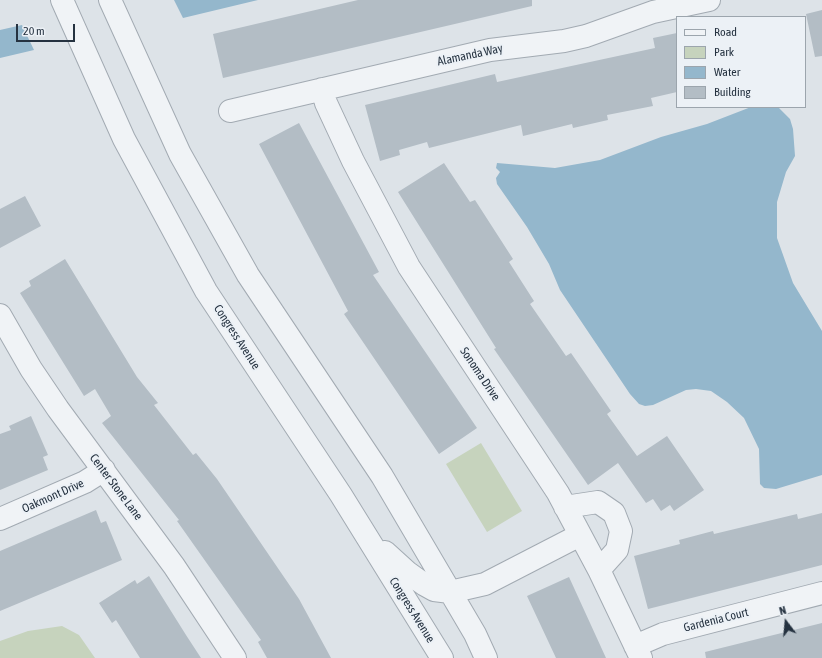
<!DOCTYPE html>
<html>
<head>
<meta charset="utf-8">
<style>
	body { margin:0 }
	#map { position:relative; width:822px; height:658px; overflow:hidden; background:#dde3e8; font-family:"Asap Condensed",sans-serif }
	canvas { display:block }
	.legend { position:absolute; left:676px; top:16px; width:130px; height:92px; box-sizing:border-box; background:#ecf1f6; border:1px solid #9ca5ad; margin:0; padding:5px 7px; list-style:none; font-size:12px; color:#253240 }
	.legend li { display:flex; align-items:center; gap:8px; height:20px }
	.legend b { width:20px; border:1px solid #9ca5ad }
	.north { position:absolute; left:766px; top:602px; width:40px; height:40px; -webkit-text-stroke:3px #ecf1f6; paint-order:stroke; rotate:344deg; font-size:11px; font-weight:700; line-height:16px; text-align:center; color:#253240 }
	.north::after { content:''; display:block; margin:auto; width:14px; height:18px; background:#253240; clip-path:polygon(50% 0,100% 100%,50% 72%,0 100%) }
	.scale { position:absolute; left:16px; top:24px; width:59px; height:18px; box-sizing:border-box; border:2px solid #253240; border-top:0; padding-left:5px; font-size:12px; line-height:14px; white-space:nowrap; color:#253240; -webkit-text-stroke:3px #ecf1f6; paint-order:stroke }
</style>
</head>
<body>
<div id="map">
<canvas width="822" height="658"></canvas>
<ul class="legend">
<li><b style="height:5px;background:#f0f3f6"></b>Road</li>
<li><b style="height:11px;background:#c6d3bd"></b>Park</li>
<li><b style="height:11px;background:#94b7cc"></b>Water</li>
<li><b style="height:11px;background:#b3bdc5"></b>Building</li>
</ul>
<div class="north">N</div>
<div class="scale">20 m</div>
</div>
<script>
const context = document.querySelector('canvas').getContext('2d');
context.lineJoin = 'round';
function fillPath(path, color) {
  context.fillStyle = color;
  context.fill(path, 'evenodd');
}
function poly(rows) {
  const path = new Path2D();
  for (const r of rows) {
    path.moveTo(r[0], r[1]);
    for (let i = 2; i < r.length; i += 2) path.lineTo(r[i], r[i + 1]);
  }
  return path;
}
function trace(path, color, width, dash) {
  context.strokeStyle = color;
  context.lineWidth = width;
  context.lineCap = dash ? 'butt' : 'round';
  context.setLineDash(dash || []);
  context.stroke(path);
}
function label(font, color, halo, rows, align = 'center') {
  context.font = font + ' "Asap Condensed",sans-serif';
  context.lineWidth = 4;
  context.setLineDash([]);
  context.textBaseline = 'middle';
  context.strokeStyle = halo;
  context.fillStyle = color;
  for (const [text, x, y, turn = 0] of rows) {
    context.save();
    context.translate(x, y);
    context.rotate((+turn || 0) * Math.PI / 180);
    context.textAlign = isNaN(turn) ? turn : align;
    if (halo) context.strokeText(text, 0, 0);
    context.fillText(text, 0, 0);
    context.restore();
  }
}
fillPath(poly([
	[481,443,522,511,487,532,446,464],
	[62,626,79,635,95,658,0,658,0,641,28,631]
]), '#c6d3bd');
fillPath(poly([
	[174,0,258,0,183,18],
	[22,25,34,50,0,58,0,30],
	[751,107,779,108,790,119,793,129,795,156,786,172,777,202,777,238,793,283,822,331,822,475,776,489,764,488,760,484,759,449,744,418,727,402,711,391,696,389,686,390,653,405,645,406,639,404,630,394,560,290,549,264,527,227,497,184,496,178,500,172,496,168,497,163,555,168,600,160,661,137,707,124]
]), '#94b7cc');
fillPath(poly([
	[358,0,532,0,532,6,223,78,213,34],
	[822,10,822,56,815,57,806,14],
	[677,33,677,92,651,98,653,106,607,115,608,120,573,128,572,124,523,136,521,125,429,148,427,142,399,150,400,155,380,161,365,105,495,74,497,82,655,48,653,38],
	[299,123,379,272,373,275,477,428,439,454,344,314,348,311,259,144],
	[444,163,470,202,475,200,513,259,509,262,534,301,530,304,566,356,571,353,611,411,607,414,637,456,667,436,704,490,674,511,670,505,661,511,653,499,646,503,618,463,588,485,494,349,496,348,398,192],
	[25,196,41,226,0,248,0,209],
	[65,259,137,377,158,403,154,405,193,455,196,453,217,479,299,599,331,658,267,658,258,642,261,640,177,521,179,520,102,423,111,416,95,389,84,396,20,293,31,286,29,281],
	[31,416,48,455,43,457,48,470,0,490,0,434,11,430,9,426],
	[96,510,101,523,106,521,122,560,0,611,0,551],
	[822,513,822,565,648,609,634,556,680,544,679,540,713,531,714,534,797,514,798,519],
	[149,576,186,635,201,658,140,658,116,620,112,623,99,603,135,580,137,584],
	[569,577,606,658,556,658,527,596],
	[822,623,822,658,706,658,705,652]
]), '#b3bdc5');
const minor = poly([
	[62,0,124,139,206,291,341,495,442,658],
	[110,0,180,154,248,275,382,476,475,634,486,658],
	[322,89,326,103,353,161,409,267,558,493,599,570,641,658],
	[230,111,490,50,564,41,586,36,653,12,709,0],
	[0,315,31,369,58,409,174,566,235,658],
	[565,507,598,502,614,513,621,531,617,550,599,570],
	[0,519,85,482,104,470],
	[385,552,407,572,425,585,434,590,450,592,485,584,580,535],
	[635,646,663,634,822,593]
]);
trace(minor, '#a2aab2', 24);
trace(minor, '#f0f3f6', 22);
label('12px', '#253240', '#ecf1f6', [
	["Alamanda Way",470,55,-12],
	["Congress Avenue",237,337,57],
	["Sonoma Drive",480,374,56],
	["Center Stone Lane",116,487,53],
	["Oakmont Drive",53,496,-24],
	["Congress Avenue",412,610,58],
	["Gardenia Court",716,620,-14]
]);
</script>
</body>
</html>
